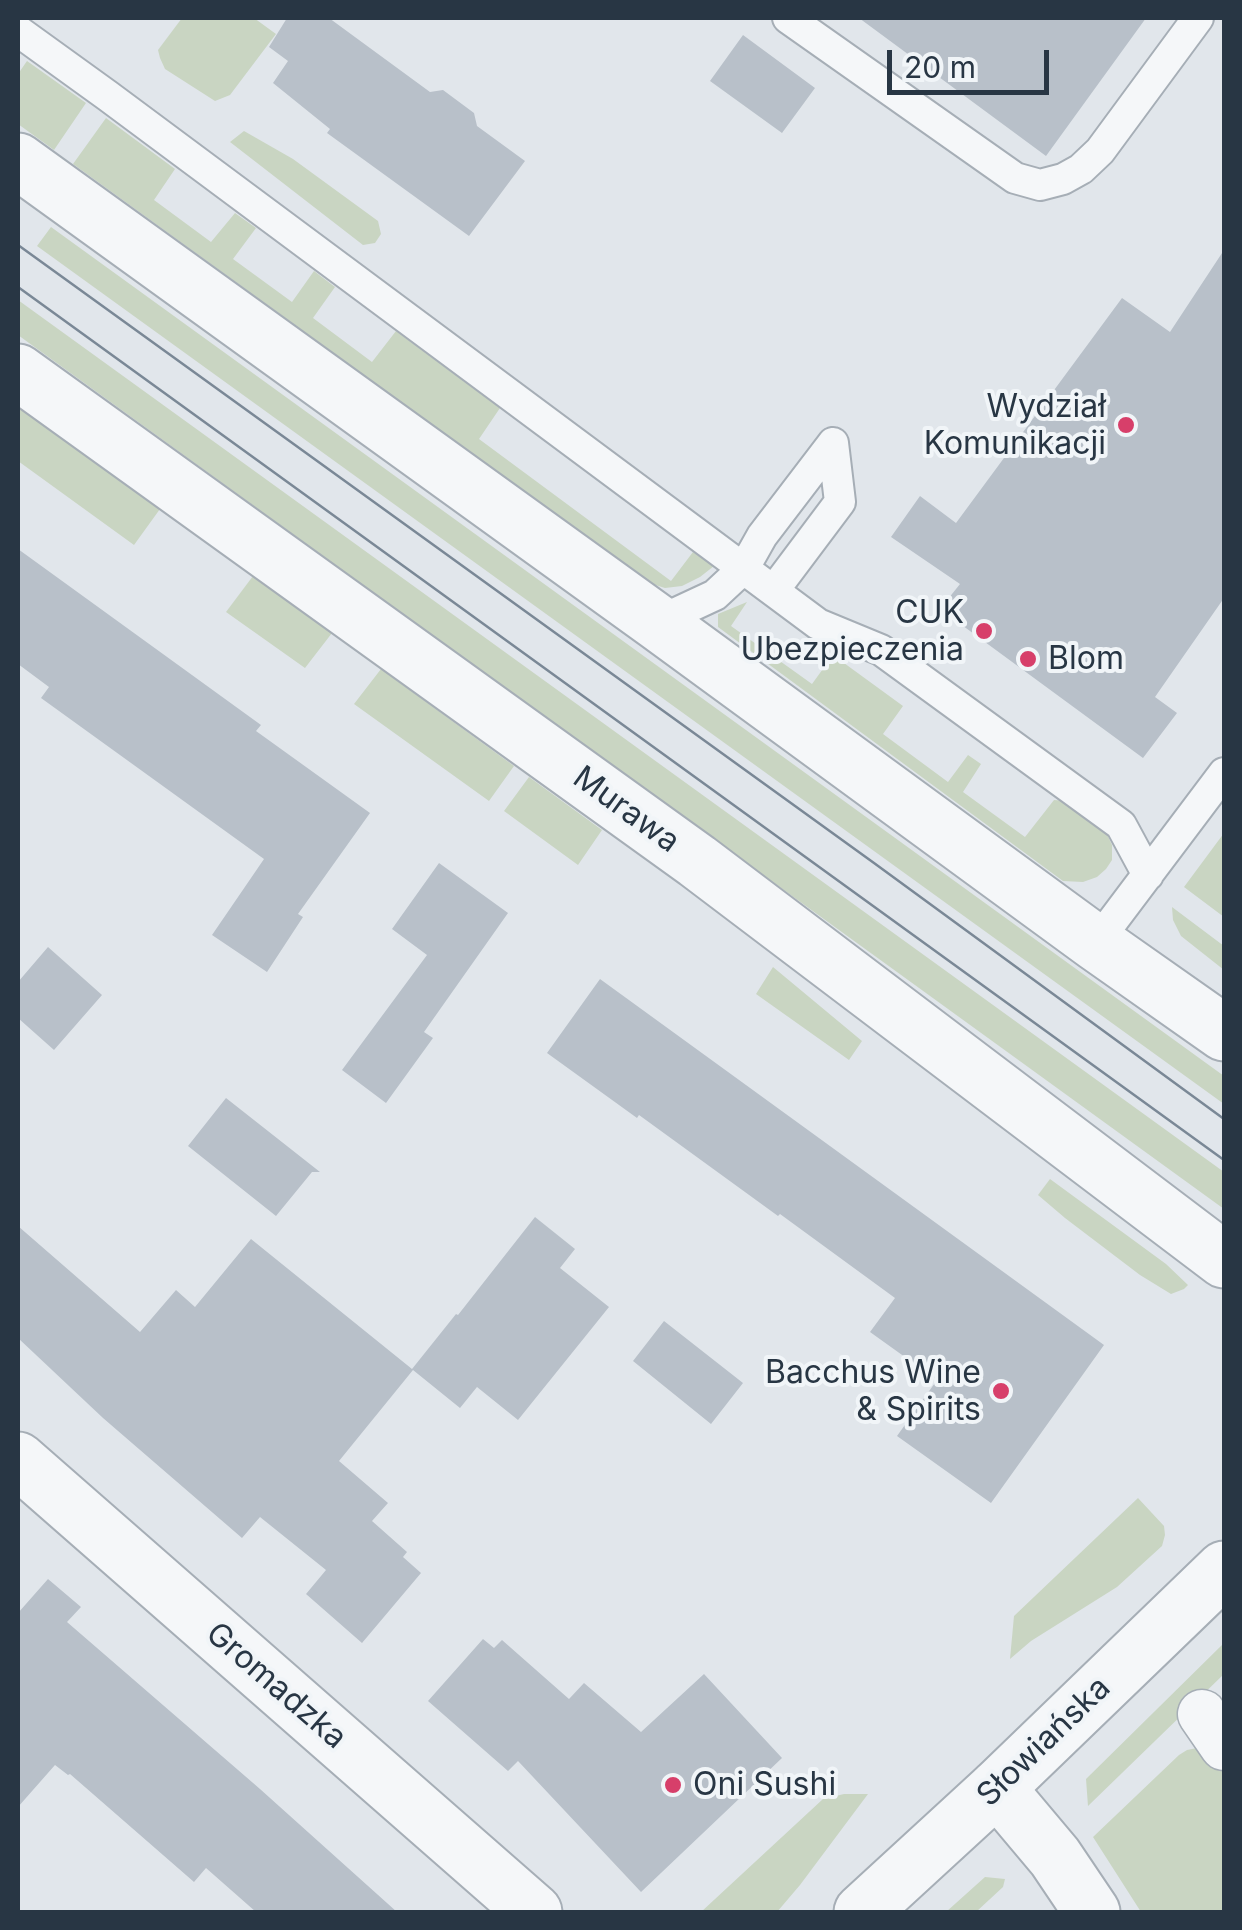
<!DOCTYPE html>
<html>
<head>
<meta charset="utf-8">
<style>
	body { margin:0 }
	#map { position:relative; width:1242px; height:1930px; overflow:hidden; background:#e1e6eb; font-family:Inter,sans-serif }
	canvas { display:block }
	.frame { position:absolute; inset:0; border:20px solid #283644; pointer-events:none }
	.scale { position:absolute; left:887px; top:50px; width:162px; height:45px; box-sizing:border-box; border:5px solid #283644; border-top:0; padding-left:12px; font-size:30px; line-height:35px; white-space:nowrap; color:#283644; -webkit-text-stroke:8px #f1f5f8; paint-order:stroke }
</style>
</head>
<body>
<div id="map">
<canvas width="1242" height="1930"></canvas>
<div class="frame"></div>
<div class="scale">20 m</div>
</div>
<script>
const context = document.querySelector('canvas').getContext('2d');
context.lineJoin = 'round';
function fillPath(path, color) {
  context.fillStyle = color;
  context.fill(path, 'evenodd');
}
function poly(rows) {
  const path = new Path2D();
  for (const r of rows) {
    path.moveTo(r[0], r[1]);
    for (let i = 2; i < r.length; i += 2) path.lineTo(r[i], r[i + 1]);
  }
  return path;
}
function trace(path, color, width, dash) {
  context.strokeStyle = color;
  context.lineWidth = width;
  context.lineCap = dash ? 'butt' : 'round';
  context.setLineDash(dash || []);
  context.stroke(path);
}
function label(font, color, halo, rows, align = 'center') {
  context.font = font + ' Inter,sans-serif';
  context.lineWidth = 8;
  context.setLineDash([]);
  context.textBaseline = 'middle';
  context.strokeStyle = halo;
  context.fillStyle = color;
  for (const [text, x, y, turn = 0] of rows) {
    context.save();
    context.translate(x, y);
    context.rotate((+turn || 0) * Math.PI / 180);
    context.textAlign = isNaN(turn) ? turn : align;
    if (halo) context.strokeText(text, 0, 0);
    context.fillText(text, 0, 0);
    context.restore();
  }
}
fillPath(poly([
	[182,18,254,18,276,34,230,95,215,101,165,69,160,58,158,50],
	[27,61,86,103,54,150,18,124,18,74],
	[106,118,175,169,154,200,211,242,235,213,256,228,233,259,292,302,314,271,335,287,313,318,372,362,396,331,500,408,479,439,671,581,693,552,714,566,700,577,682,586,665,588,652,584,73,164],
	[244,131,293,159,378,221,381,234,375,243,363,245,230,142],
	[51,227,1224,1076,1224,1104,37,246],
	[18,300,1224,1172,1224,1209,18,335],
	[18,407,160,509,134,545,18,461],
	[253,576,332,633,305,668,226,612],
	[747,602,731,626,812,684,833,655,903,706,883,734,948,782,968,755,981,764,963,792,1025,837,1054,800,1066,801,1105,830,1112,845,1112,860,1106,869,1097,877,1083,882,1063,881,718,627,718,614],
	[381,669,514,766,489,801,354,704],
	[529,777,602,830,578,865,504,811],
	[1224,833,1224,856,1222,860,1224,862,1224,917,1184,887],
	[1172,907,1224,946,1224,970,1181,936,1173,920],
	[773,967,862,1041,849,1060,756,994],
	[1050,1179,1166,1264,1188,1285,1184,1289,1171,1294,1140,1275,1065,1218,1038,1195],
	[1138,1498,1164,1526,1165,1535,1162,1546,1117,1587,1031,1641,1010,1659,1014,1616],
	[1224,1643,1224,1674,1088,1806,1086,1779],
	[1197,1748,1207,1750,1214,1756,1224,1770,1224,1912,1141,1912,1093,1837,1179,1755,1187,1750],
	[844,1794,868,1794,800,1885,777,1912,701,1912,823,1799],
	[985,1877,1005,1879,1003,1887,976,1912,946,1912]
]), '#c9d5c2');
fillPath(poly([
	[287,18,329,18,430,92,443,90,474,113,477,126,525,161,469,236,327,133,330,129,273,83,288,61,269,47],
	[859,18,1146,18,1046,156],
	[743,35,815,88,782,133,710,81],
	[1224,250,1224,598,1155,697,1177,713,1143,758,940,609,960,584,891,537,920,496,956,523,1122,298,1170,332],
	[18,549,261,725,256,731,370,813,298,914,303,917,267,972,212,935,264,859,41,698,49,687,18,664],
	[439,863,508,913,424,1032,433,1038,386,1103,342,1070,427,955,392,929],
	[48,947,102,995,54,1050,18,1018,18,982],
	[600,979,1104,1345,991,1503,897,1436,937,1380,870,1332,895,1298,780,1214,778,1216,639,1115,637,1118,547,1053],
	[226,1098,320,1172,312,1172,276,1216,188,1146],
	[535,1217,575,1249,560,1268,609,1307,518,1420,477,1387,460,1408,413,1370,339,1461,388,1503,372,1521,407,1552,403,1557,421,1573,362,1643,306,1594,326,1570,260,1517,242,1538,103,1418,18,1338,18,1226,140,1332,176,1290,195,1307,251,1239,412,1369,456,1314,458,1315],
	[664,1321,743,1383,711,1424,633,1361],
	[48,1579,81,1607,67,1622,260,1789,397,1912,256,1912,206,1868,194,1882,70,1774,68,1775,55,1765,18,1807,18,1613],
	[483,1639,494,1648,502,1640,569,1699,584,1683,641,1732,704,1674,782,1758,641,1892,518,1761,508,1771,428,1701]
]), '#b8c0c9');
const service = poly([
	[788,18,1015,178,1040,185,1063,179,1081,169,1100,151,1198,18],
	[18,31,108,96,818,624,881,650,1121,825,1148,875],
	[774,590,840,502,833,443],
	[657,622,715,595,744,568,762,536,833,443],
	[1096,943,1224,773]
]);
const pedestrian = poly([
	[1202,1714,1224,1746]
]);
const minor = poly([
	[18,1460,534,1912],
	[997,1788,1055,1857,1092,1912]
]);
const tertiary = poly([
	[18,161,657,622,1096,943,1224,1033],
	[18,372,697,861,1224,1260],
	[862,1912,997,1788,1224,1569]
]);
trace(service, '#a6aeb6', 34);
trace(pedestrian, '#a6aeb6', 51);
trace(minor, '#a6aeb6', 59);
trace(tertiary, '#a6aeb6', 59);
trace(service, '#f5f7f9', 30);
trace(pedestrian, '#f5f7f9', 48);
trace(minor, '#f5f7f9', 55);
trace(tertiary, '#f5f7f9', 55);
trace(poly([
	[18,245,874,863,1224,1119],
	[18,287,1224,1160]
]), '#7a8896', 2.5);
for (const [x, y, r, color] of [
	[1126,425,10,"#d73f6a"],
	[984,631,10,"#d73f6a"],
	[1028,659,10,"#d73f6a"],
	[1001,1391,10,"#d73f6a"],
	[673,1785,10,"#d73f6a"]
]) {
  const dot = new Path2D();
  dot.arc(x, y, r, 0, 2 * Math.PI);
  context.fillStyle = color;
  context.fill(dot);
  trace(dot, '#f1f5f8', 4);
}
label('32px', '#283644', '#f1f5f8', [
	["Wydział",1106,407],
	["Komunikacji",1106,444],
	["CUK",964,613],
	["Ubezpieczenia",964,650],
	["Blom",1048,659,"left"],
	["Bacchus Wine",981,1373],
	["& Spirits",981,1410],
	["Oni Sushi",693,1785,"left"]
], 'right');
label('32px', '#283644', '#f1f5f8', [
	["Murawa",626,810,36],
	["Gromadzka",276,1686,41],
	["Słowiańska",1044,1742,-44]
]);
</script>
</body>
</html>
